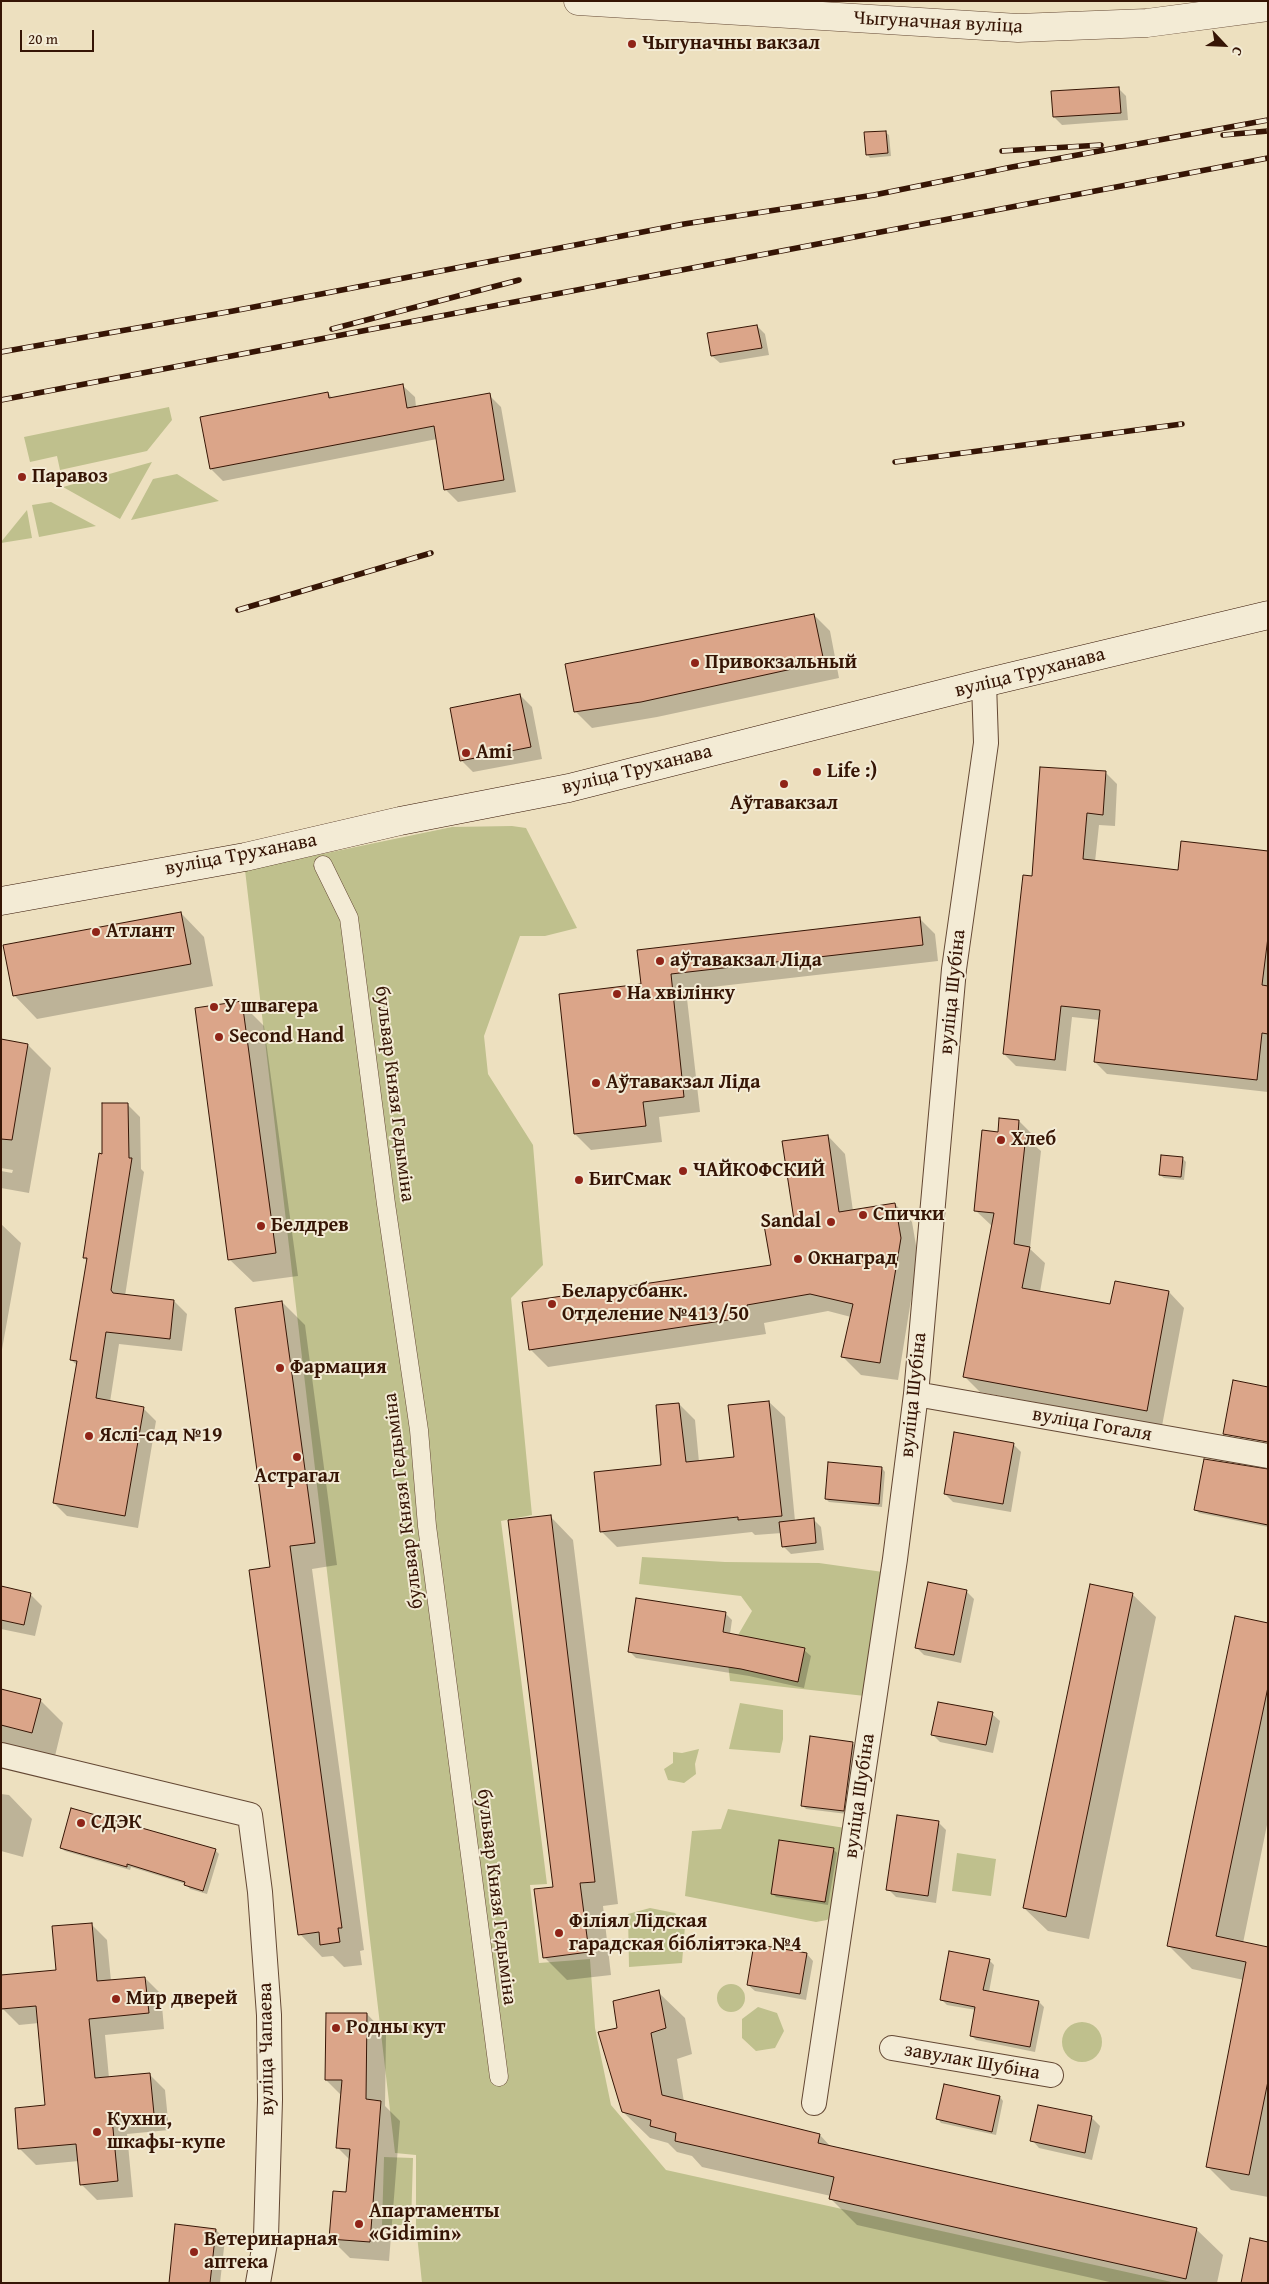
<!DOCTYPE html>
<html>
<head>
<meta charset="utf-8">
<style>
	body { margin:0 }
	#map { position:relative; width:1269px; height:2284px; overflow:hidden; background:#ede0bf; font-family:"Gentium Book Plus",serif }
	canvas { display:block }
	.frame { position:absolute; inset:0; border:2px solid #361505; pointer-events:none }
	.north { position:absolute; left:1199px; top:20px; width:50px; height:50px; -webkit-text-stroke:4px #f3ebd5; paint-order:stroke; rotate:115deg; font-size:14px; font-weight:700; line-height:20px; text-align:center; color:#361505 }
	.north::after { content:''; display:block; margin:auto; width:18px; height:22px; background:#361505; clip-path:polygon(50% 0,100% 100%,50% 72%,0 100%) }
	.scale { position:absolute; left:20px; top:30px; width:74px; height:22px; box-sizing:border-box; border:2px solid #361505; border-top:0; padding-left:6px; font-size:15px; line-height:18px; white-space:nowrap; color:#361505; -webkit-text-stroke:4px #f3ebd5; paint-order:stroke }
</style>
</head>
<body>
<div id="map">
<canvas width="1269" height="2284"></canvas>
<div class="frame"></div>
<div class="north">С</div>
<div class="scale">20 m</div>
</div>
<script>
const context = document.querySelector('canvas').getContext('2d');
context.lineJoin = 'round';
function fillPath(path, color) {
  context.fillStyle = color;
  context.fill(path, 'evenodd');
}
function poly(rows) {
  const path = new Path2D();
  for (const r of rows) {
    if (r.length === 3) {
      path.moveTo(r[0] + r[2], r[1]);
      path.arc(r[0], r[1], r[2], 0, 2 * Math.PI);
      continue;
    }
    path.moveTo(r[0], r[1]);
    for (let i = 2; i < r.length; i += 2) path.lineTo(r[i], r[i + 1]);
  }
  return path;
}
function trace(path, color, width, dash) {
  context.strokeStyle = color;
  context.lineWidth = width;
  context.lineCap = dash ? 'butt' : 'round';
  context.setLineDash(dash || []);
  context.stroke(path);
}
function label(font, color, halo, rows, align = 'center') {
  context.font = font + ' "Gentium Book Plus",serif';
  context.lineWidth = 4;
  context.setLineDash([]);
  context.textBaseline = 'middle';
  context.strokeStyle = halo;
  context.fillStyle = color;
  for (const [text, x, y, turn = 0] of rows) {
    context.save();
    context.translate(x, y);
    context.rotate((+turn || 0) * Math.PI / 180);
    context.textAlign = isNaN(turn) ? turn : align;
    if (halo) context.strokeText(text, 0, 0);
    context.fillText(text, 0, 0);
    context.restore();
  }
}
fillPath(poly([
	[169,407,172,420,147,451,60,470,57,456,30,462,24,437],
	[152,462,120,519,63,487],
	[177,474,219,501,131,520,153,479],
	[51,502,96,526,39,537,32,505],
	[27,510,32,538,1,543,1,542],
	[512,826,526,828,577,928,545,936,520,936,484,1036,488,1074,533,1145,543,1265,511,1298,532,1515,501,1521,547,1884,530,1885,539,1963,590,1959,595,2028,611,2105,666,2170,1176,2283,422,2283,416,2225,416,2155,395,2153,245,870,452,827],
	[642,1557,725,1562,819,1563,883,1572,865,1696,730,1681,727,1654,752,1611,741,1596,639,1584],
	[740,1703,783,1710,783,1739,780,1753,729,1749],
	[699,1749,695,1764,696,1774,684,1783,668,1780,664,1769,673,1763,673,1752,682,1753],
	[728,1809,845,1828,834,1913,827,1920,816,1922,685,1896,692,1831,721,1829],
	[957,1853,996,1859,991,1896,952,1891],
	[650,1908,675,1913,685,1926,682,1963,629,1967,628,1914],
	[731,1998,14],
	[758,2007,777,2013,784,2031,775,2048,756,2051,742,2038,742,2019],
	[1082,2042,20],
	[384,2157,413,2158,411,2225,382,2225]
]), '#bfc08d');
fillPath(poly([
	[1118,88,1126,96,1128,120,1062,125,1054,117],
	[885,132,889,135,891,156,870,158,867,154],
	[757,326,765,334,769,355,720,363,712,356],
	[402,385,415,397,416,407,489,395,501,407,516,492,458,502,446,490,437,439,223,481,211,469,328,393,333,399],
	[814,615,830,631,839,678,657,717,592,728,576,712],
	[520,695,532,707,542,759,473,772,461,760],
	[1105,772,1117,784,1115,826,1099,825,1095,862,1179,871,1268,852,1268,1092,1107,1074,1095,1062,1100,1020,1072,1017,1066,1071,1016,1066,1004,1054,1033,878],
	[181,913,204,937,213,986,37,1019,14,995],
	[919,918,935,934,938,961,686,990,700,1112,659,1117,662,1142,591,1150,575,1134,560,995,642,986,638,951],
	[241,1003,264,1026,298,1276,253,1282,229,1259],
	[1,1040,28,1045,51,1068,29,1193,1,1188,1,1171,12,1173,13,1170,1,1168],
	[127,1104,140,1117,141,1169,144,1172,125,1296,174,1301,187,1314,182,1351,119,1344,110,1402,143,1408,156,1421,138,1528,67,1516,54,1503,78,1366,71,1360,87,1261,84,1257,104,1155],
	[1019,1121,1034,1136,1033,1144,1041,1151,1030,1249,1045,1263,1040,1292,1111,1305,1169,1292,1184,1308,1162,1426,980,1392,964,1376,992,1226,975,1210,999,1133],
	[828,1136,845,1154,853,1211,895,1204,912,1222,918,1257,898,1380,861,1375,843,1357,851,1317,828,1311,764,1323,766,1334,548,1367,530,1349,772,1266,795,1221],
	[1182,1158,1186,1162,1184,1180,1164,1178,1160,1175],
	[1,1224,21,1243,1,1355],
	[282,1302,305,1325,337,1565,312,1569,364,1950,360,1951,362,1965,344,1967,333,1956,322,1957,300,1934,271,1568],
	[769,1402,785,1417,795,1521,813,1519,821,1527,824,1550,791,1554,783,1546,782,1533,755,1535,752,1532,617,1547,601,1531,663,1466,679,1404,695,1420,699,1462,735,1458],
	[1013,1444,1021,1452,1011,1512,953,1502,945,1494],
	[882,1468,885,1472,882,1507,829,1502,826,1499],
	[1268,1473,1268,1527,1199,1513,1196,1510],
	[550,1516,573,1540,618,1904,603,1906,611,1975,567,1980,544,1957,554,1888],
	[1,1588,30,1594,42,1606,35,1636,1,1629],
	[966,1591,974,1599,961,1663,924,1655,916,1647],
	[1132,1594,1156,1617,1089,1939,1048,1931,1024,1908],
	[725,1613,732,1620,730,1634,804,1650,811,1656,804,1688,749,1676,636,1658,629,1651],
	[1268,1624,1268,1820,1243,1943,1268,1948,1268,2197,1231,2190,1208,2167,1244,1980,1192,1969,1169,1946],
	[1,1690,40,1700,63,1723,55,1756,1,1742],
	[992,1714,1000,1721,993,1753,940,1742,932,1734],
	[852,1743,856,1746,847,1814,806,1809,802,1805],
	[1,1794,9,1795,32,1819,23,1857,1,1851],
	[938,1822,946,1830,936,1903,896,1897,888,1889],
	[61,1848,215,1850,219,1854,207,1894,190,1889,186,1884,131,1867,130,1870,65,1851],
	[833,1849,837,1853,828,1905,776,1897,772,1893],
	[91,1924,107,1940,111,1981,145,1978,161,1994,164,2029,105,2035,109,2078,149,2074,165,2090,169,2130,127,2134,133,2197,97,2200,81,2184,79,2161,36,2165,20,2149,16,2109,46,2106,39,2023,19,2025,3,2009,1,1987,57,1971],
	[807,1954,813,1961,806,2000,755,1991,748,1985],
	[989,1960,994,1965,989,1992,1039,2002,1044,2007,1035,2052,976,2040,971,2035,976,2010,947,2005,942,2000],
	[658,1992,685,2018,692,2054,677,2059,684,2102,820,2135,831,2147,1196,2229,1223,2255,1217,2283,1114,2283,857,2225,831,2199,831,2196,702,2167,692,2156,677,2152,668,2143,650,2138,623,2112,619,2029],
	[367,2014,386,2034,385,2106,400,2121,389,2261,350,2258,331,2239,347,2193,350,2160,338,2148,342,2096,326,2080],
	[1000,2097,1003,2101,996,2135,941,2123,938,2119],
	[1092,2118,1100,2126,1092,2160,1039,2148,1032,2140],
	[216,2230,225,2239,220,2283,170,2283]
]), '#0003');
const building = poly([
	[1119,87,1121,113,1053,117,1051,91,1119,87],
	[886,131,888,153,866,155,864,132,886,131],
	[757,325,762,348,711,356,707,333,757,325],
	[403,384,407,408,490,393,504,480,444,490,434,426,210,469,200,417,328,392,329,398,403,384],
	[814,614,824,662,641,702,574,712,565,664,814,614],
	[520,694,531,747,460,761,450,708,520,694],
	[1040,767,1106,771,1103,815,1087,813,1083,859,1178,870,1181,841,1268,851,1268,937,1262,985,1268,986,1268,1034,1262,1033,1257,1080,1094,1062,1100,1010,1061,1006,1055,1060,1003,1054,1023,875,1032,876,1040,767],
	[181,912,191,964,13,996,3,945,181,912],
	[920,917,923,945,671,974,684,1097,643,1102,646,1126,574,1134,559,994,641,984,637,950,920,917],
	[242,1001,276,1253,228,1260,195,1008,242,1001],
	[1,1039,28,1044,12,1140,1,1139,1,1039],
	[102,1103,128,1103,129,1158,132,1158,111,1290,113,1293,174,1300,170,1339,106,1332,96,1398,144,1407,125,1516,53,1503,77,1361,70,1360,87,1258,83,1258,99,1153,102,1154,102,1103],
	[999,1118,1019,1120,1018,1134,1026,1135,1014,1244,1030,1247,1022,1288,1110,1304,1115,1281,1169,1291,1147,1411,963,1377,994,1213,974,1211,982,1130,998,1132,999,1118],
	[828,1135,839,1212,895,1203,901,1238,880,1363,841,1357,853,1304,810,1294,747,1305,748,1317,529,1350,522,1302,771,1265,764,1225,794,1220,782,1141,828,1135],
	[1161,1155,1183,1157,1181,1177,1159,1175,1161,1155],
	[282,1301,315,1543,290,1546,342,1928,338,1928,340,1942,320,1945,319,1932,298,1935,249,1570,270,1567,235,1308,282,1301],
	[1233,1380,1268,1387,1268,1442,1223,1434,1233,1380],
	[769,1401,782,1516,738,1520,738,1517,600,1532,594,1472,661,1465,656,1405,679,1403,686,1462,734,1457,728,1405,769,1401],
	[954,1432,1014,1443,1003,1504,944,1494,954,1432],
	[1204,1459,1268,1469,1268,1525,1194,1510,1204,1459],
	[828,1462,882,1467,879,1504,825,1499,828,1462],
	[551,1515,595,1882,580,1883,589,1952,543,1958,534,1889,553,1887,508,1520,551,1515],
	[814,1518,816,1543,782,1547,779,1522,814,1518],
	[928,1582,967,1590,954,1655,915,1648,928,1582],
	[1090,1584,1133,1593,1066,1917,1023,1908,1090,1584],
	[1,1586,31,1593,24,1625,1,1620,1,1586],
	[636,1598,726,1612,723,1632,805,1648,798,1682,741,1669,628,1652,636,1598],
	[1235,1616,1268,1623,1268,1687,1216,1936,1268,1947,1268,2081,1249,2175,1206,2167,1246,1962,1167,1946,1235,1616],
	[1,1689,41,1699,32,1733,1,1725,1,1689],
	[938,1702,993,1712,986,1745,931,1735,938,1702],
	[810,1736,853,1742,844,1811,801,1806,810,1736],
	[71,1808,216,1849,203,1891,184,1885,185,1882,127,1864,127,1867,60,1848,71,1808],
	[897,1815,939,1821,928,1896,886,1890,897,1815],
	[779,1840,834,1848,825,1902,771,1894,779,1840],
	[92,1923,97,1981,145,1977,149,2013,89,2019,95,2078,150,2073,154,2114,112,2118,118,2181,80,2185,76,2144,18,2149,15,2108,45,2105,36,2006,1,2009,1,1975,56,1970,52,1926,92,1923],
	[754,1944,807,1953,800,1994,747,1985,754,1944],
	[949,1951,990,1959,983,1990,1039,2001,1030,2047,970,2036,975,2007,940,2000,949,1951],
	[659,1990,666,2028,651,2033,662,2095,820,2134,818,2143,1197,2228,1186,2279,829,2199,834,2177,675,2141,676,2133,650,2126,651,2120,622,2112,598,2032,617,2028,613,2001,659,1990],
	[326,2013,367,2013,366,2099,381,2101,370,2242,329,2239,333,2191,346,2192,350,2149,336,2148,342,2080,325,2080,326,2013],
	[944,2084,1000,2096,992,2132,936,2119,944,2084],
	[1038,2105,1092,2116,1085,2153,1030,2141,1038,2105],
	[175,2224,216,2229,210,2283,169,2283,175,2224],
	[1250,2238,1268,2242,1268,2283,1241,2283,1250,2238]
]);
fillPath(building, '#dba589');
trace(building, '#361505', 1);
const pedestrian = poly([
	[323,865,349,918,386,1204,419,1430,427,1526,499,2077]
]);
const minor = poly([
	[916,1394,1268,1456],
	[1,1755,250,1815,260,1892,269,2015,270,2100,266,2237,258,2283],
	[892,2048,1051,2075],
	[814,2103,895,1559,916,1394,954,969,986,743,984,683]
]);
const tertiary = poly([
	[578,1,1018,28,1147,23,1268,7]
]);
const secondary = poly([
	[1,901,245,857,400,821,569,788,984,683,1268,615]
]);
trace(pedestrian, '#644834', 19);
trace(minor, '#644834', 26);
trace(tertiary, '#644834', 29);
trace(secondary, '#361505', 29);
trace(pedestrian, '#f3ebd5', 18);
trace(minor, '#f3ebd5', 24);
trace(tertiary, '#f3ebd5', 28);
trace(secondary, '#f3ebd5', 28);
const rail = poly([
	[1223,135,1268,131],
	[1002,151,1101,145],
	[332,329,519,280],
	[1,352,233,311,684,224,874,195,1012,167,1268,120],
	[1,400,1268,158],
	[895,462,1182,424],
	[238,610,431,553]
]);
trace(rail, '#361505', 5.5);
trace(rail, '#f3ebd5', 4, [11]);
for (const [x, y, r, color] of [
	[632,44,5,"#8f2418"],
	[22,477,5,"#8f2418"],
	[695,663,5,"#8f2418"],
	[466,753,5,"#8f2418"],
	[817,772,5,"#8f2418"],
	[784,784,5,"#8f2418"],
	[96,932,5,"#8f2418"],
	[660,961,5,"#8f2418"],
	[617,994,5,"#8f2418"],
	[214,1007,5,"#8f2418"],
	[219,1037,5,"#8f2418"],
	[596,1083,5,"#8f2418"],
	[1001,1140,5,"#8f2418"],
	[683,1171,5,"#8f2418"],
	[579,1180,5,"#8f2418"],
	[863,1215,5,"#8f2418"],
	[831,1222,5,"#8f2418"],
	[261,1226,5,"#8f2418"],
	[798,1259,5,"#8f2418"],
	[552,1304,5,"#8f2418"],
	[280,1368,5,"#8f2418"],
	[89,1436,5,"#8f2418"],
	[297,1457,5,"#8f2418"],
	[81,1823,5,"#8f2418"],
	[559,1933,5,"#8f2418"],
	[116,1999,5,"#8f2418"],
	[336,2028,5,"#8f2418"],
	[97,2132,5,"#8f2418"],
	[359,2224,5,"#8f2418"],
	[194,2252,5,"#8f2418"]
]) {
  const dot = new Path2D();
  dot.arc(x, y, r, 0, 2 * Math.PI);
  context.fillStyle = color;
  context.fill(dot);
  trace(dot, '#f3ebd5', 2);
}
label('20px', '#361505', '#f3ebd5', [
	["Чыгуначная вуліца",938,23,3],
	["вуліца Труханава",1030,673,-14],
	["вуліца Труханава",637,770,-14],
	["вуліца Труханава",241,855,-11],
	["вуліца Шубіна",953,992,-84],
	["бульвар Князя Гедыміна",394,1094,83],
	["вуліца Шубіна",914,1395,-84],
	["вуліца Гогаля",1092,1425,10],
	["бульвар Князя Гедыміна",404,1501,-97],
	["вуліца Шубіна",860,1796,-82],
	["бульвар Князя Гедыміна",496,1897,83],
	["вуліца Чапаева",267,2049,-91],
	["завулак Шубіна",972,2062,10]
]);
label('bold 20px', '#361505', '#f3ebd5', [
	["Чыгуначны вакзал",642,44],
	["Паравоз",32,477],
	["Привокзальный",705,663],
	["Ami",476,753],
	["Life :)",827,772],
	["Аўтавакзал",784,804,"center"],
	["Атлант",106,932],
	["аўтавакзал Ліда",670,961],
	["На хвілінку",627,994],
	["У швагера",224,1007],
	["Second Hand",229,1037],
	["Аўтавакзал Ліда",606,1083],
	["Хлеб",1011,1140],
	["ЧАЙКОФСКИЙ",693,1171],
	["БигСмак",589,1180],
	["Спички",873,1215],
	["Sandal",821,1222,"right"],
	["Белдрев",271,1226],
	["Окнаград",808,1259],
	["Беларусбанк.",562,1292],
	["Отделение №413/50",562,1315],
	["Фармация",290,1368],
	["Яслі-сад №19",99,1436],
	["Астрагал",297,1477,"center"],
	["СДЭК",91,1823],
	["Філіял Лідская",569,1922],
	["гарадская бібліятэка №4",569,1945],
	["Мир дверей",126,1999],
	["Родны кут",346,2028],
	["Кухни,",107,2120],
	["шкафы-купе",107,2143],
	["Апартаменты",369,2212],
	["«Gidimin»",369,2235],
	["Ветеринарная",204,2240],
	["аптека",204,2263]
], 'left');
</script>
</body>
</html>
